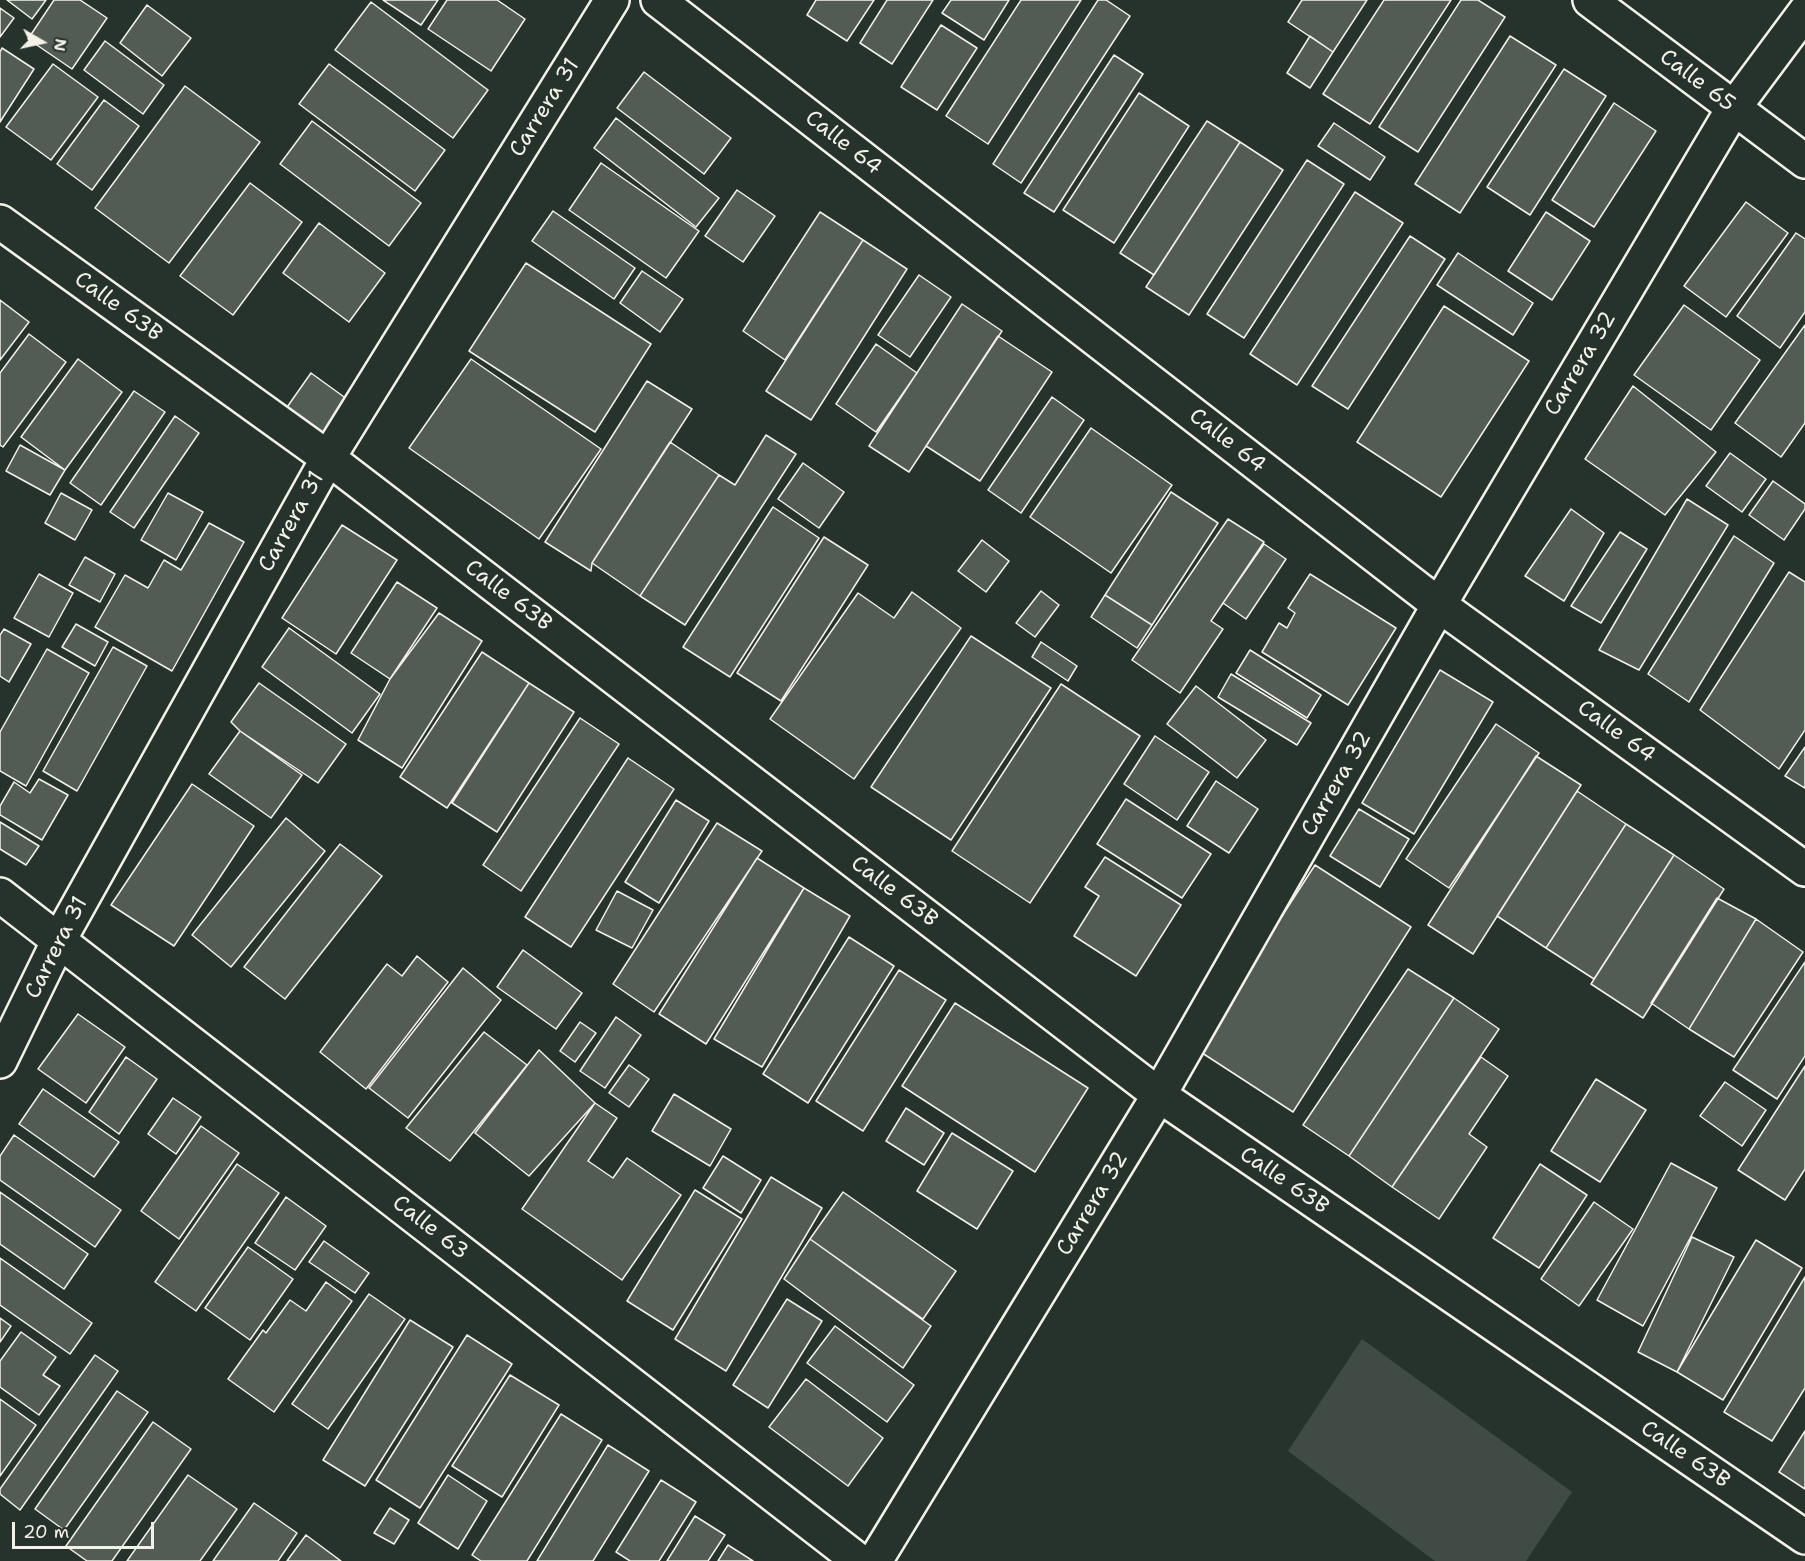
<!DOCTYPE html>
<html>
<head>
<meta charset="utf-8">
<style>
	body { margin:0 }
	#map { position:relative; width:1805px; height:1561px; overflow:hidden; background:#26332d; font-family:"Shantell Sans",sans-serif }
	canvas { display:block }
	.north { position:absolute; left:12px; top:12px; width:60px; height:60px; -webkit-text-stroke:4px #26332d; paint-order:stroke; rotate:99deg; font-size:16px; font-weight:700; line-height:24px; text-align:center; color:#f4f1e8 }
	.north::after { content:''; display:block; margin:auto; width:21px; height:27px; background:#f4f1e8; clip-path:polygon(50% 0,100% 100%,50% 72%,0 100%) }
	.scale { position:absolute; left:12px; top:1522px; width:142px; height:27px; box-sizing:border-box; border:3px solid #f4f1e8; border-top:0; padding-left:8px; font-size:18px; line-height:21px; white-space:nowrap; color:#f4f1e8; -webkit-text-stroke:4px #26332d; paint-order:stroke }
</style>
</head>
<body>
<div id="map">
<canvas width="1805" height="1561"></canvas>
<div class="north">N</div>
<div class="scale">20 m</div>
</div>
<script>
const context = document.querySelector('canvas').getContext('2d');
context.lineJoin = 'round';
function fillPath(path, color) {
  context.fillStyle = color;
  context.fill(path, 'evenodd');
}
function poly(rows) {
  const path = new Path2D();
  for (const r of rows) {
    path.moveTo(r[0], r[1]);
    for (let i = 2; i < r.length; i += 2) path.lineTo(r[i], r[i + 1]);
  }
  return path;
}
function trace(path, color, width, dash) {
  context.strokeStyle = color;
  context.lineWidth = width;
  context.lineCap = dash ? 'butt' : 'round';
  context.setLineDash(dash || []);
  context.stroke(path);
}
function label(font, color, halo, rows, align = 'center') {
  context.font = font + ' "Shantell Sans",sans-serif';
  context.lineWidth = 6;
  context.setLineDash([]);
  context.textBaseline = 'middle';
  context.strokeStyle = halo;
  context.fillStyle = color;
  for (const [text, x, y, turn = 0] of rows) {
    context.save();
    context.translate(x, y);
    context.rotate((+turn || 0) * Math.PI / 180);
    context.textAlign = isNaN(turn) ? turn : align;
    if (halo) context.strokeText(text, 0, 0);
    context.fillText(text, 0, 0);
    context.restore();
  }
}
fillPath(poly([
	[1362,1339,1572,1492,1526,1561,1435,1561,1288,1451]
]), '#414b45');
const building = poly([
	[7,0,46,0,32,19,7,0],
	[54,0,80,0,107,18,72,69,28,39,54,0],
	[383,0,438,0,421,25,383,0],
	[447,0,497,0,525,19,491,71,428,29,447,0],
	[816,0,874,0,847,41,807,15,816,0],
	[887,0,933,0,892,64,860,43,887,0],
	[951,0,1009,0,984,40,942,13,951,0],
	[1021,0,1081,0,988,144,946,116,1021,0],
	[1098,0,1106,0,1130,16,1021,183,993,164,1098,0],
	[1302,0,1367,0,1333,52,1288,22,1302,0],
	[1384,0,1451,0,1370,124,1323,94,1384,0],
	[1461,0,1478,0,1505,17,1418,152,1379,127,1461,0],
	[371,2,488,90,453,138,335,50,371,2],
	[147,5,191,38,162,76,120,43,147,5],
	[0,8,14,18,0,37,0,8],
	[941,25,977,48,937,110,901,87,941,25],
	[1310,36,1333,52,1310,88,1287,73,1310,36],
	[1510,36,1556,65,1460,213,1415,184,1510,36],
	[105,41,164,85,143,114,84,70,105,41],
	[2,48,34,69,0,122,0,52,2,48],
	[1114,55,1143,74,1054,212,1024,193,1114,55],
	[53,64,98,97,51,160,6,127,53,64],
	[329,64,445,150,415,191,299,104,329,64],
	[1564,69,1606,96,1530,215,1487,187,1564,69],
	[644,72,731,138,704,174,617,108,644,72],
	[185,86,260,142,169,263,95,208,185,86],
	[1139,93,1189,126,1114,243,1063,210,1139,93],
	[104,100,139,126,92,190,57,164,104,100],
	[1614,103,1656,131,1594,227,1552,200,1614,103],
	[616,118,719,198,696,227,594,148,616,118],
	[312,121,421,203,389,246,280,164,312,121],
	[1207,121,1240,142,1154,275,1120,253,1207,121],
	[1334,123,1385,157,1370,180,1318,146,1334,123],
	[1240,142,1283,170,1189,315,1146,287,1240,142],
	[1307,160,1344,184,1244,338,1207,314,1307,160],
	[601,163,699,231,666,278,569,210,601,163],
	[250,183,302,222,233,315,180,276,250,183],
	[737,190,775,216,743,262,705,236,737,190],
	[1355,192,1403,223,1297,385,1250,354,1355,192],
	[1746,202,1788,233,1726,317,1684,286,1746,202],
	[553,211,635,268,614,299,532,241,553,211],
	[820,212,863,240,785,360,743,331,820,212],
	[1546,212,1590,241,1552,300,1508,271,1546,212],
	[319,223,385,273,349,322,283,273,319,223],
	[1796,233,1805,239,1805,312,1780,348,1737,316,1796,233],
	[1410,236,1445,259,1348,409,1312,386,1410,236],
	[863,240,907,269,811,420,766,391,863,240],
	[1458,253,1533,303,1513,335,1437,285,1458,253],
	[526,263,651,344,595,432,469,351,526,263],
	[642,271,683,299,660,332,620,303,642,271],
	[919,275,951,297,910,357,878,335,919,275],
	[0,300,29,322,0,360,0,300],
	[962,304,1002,331,909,472,869,446,962,304],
	[1684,305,1760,360,1711,430,1634,375,1684,305],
	[1444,306,1529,361,1441,497,1357,442,1444,306],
	[1805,325,1805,423,1781,457,1735,423,1805,325],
	[29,334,66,362,3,447,0,445,0,373,29,334],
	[998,336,1052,372,980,481,926,446,998,336],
	[876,344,917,373,876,432,836,404,876,344],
	[78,359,122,392,65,470,21,437,78,359],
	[471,359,601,449,539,539,409,448,471,359],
	[311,373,351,402,316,448,278,420,311,373],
	[647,381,692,409,592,563,591,571,545,542,647,381],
	[1633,386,1716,452,1665,515,1585,459,1633,386],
	[134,391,165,412,101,505,70,483,134,391],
	[1052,397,1084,420,1021,513,988,490,1052,397],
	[175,416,199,433,134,528,110,512,175,416],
	[1091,428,1172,485,1111,573,1030,517,1091,428],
	[766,435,796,454,685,625,640,596,719,475,735,485,766,435],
	[670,442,719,475,640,596,592,563,670,442],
	[20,445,65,470,50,495,6,471,20,445],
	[1730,453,1766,479,1742,512,1706,486,1730,453],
	[803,463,844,492,819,528,778,499,803,463],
	[1773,481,1805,504,1805,509,1784,540,1749,515,1773,481],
	[1171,492,1218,523,1152,625,1105,595,1171,492],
	[61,493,92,510,75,540,45,523,61,493],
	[168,493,203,512,176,560,141,540,168,493],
	[1687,499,1728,525,1639,670,1599,650,1687,499],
	[773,507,819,538,730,677,683,647,773,507],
	[1571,509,1604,533,1564,601,1525,576,1571,509],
	[1228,519,1264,542,1211,621,1223,629,1180,693,1132,660,1228,519],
	[209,523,244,542,172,671,95,627,125,575,148,588,164,560,181,570,209,523],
	[342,525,397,560,336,654,282,618,342,525],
	[1620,532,1647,549,1601,623,1571,606,1620,532],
	[1734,536,1774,563,1689,702,1648,674,1734,536],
	[824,537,868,565,781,701,737,673,824,537],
	[982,540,1009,561,986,592,958,571,982,540],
	[1264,544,1286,559,1246,619,1223,603,1264,544],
	[85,557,115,574,100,602,69,585,85,557],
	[1789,572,1805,582,1805,730,1779,769,1700,710,1789,572],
	[39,574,73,593,49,637,14,618,39,574],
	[1310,574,1396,628,1348,705,1262,652,1279,623,1287,628,1295,613,1288,608,1310,574],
	[397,582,437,608,390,679,351,653,397,582],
	[1041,591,1059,605,1035,637,1016,623,1041,591],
	[912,592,961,628,854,779,770,719,858,593,894,618,912,592],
	[1105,595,1152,625,1137,648,1091,617,1105,595],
	[439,613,482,641,402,768,358,740,390,679,439,613],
	[76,624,108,642,95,666,62,647,76,624],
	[289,628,380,694,352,733,262,667,289,628],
	[4,629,31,644,9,682,0,676,0,635,4,629],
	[971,636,1051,688,951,840,871,787,971,636],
	[1041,642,1077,666,1068,681,1032,657,1041,642],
	[113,647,147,666,77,791,43,771,113,647],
	[47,649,89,673,26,786,0,771,0,732,47,649],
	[1250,650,1321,695,1307,718,1236,673,1250,650],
	[482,652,529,683,447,808,400,777,482,652],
	[1440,670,1493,702,1414,834,1362,803,1440,670],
	[1231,674,1311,723,1297,745,1218,697,1231,674],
	[259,683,346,744,318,783,240,731,231,722,259,683],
	[529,683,574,712,497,832,452,803,529,683],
	[1061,684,1140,736,1030,903,952,851,1061,684],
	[1196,686,1266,740,1237,778,1167,724,1196,686],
	[580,718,619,744,521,891,483,865,580,718],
	[1496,724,1539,753,1449,888,1406,859,1496,724],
	[240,731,302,775,271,818,209,774,240,731],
	[1155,736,1209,772,1177,820,1124,784,1155,736],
	[1805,747,1805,788,1785,776,1805,747],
	[1536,756,1581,785,1473,954,1428,925,1536,756],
	[628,758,674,789,571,947,525,917,628,758],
	[39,779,68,795,42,840,0,815,0,806,14,782,30,793,39,779],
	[1216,781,1258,809,1229,853,1187,826,1216,781],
	[192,784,254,826,174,946,111,905,192,784],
	[1577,791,1626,824,1546,948,1497,916,1577,791],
	[1126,799,1211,854,1182,898,1097,844,1126,799],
	[676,800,709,821,659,903,625,882,676,800],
	[1359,809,1409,839,1380,887,1330,856,1359,809],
	[286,818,325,851,231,967,192,935,286,818],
	[0,822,39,846,26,865,0,849,0,822],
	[717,823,762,851,654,1012,613,984,717,823],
	[1626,824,1674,855,1594,979,1546,948,1626,824],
	[340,844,382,876,285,999,244,967,340,844],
	[1674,855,1724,889,1643,1018,1591,984,1674,855],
	[1105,857,1181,905,1136,976,1074,936,1099,896,1085,887,1105,857],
	[757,858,804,888,706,1044,659,1014,757,858],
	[1315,865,1411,927,1293,1112,1196,1049,1315,865],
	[804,888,850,916,762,1067,714,1039,804,888],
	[617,891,653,910,632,948,596,930,617,891],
	[1717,898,1756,919,1689,1029,1651,1003,1717,898],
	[1756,919,1803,952,1734,1057,1689,1029,1756,919],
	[849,937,894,966,808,1103,763,1074,849,937],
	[523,950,582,993,556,1029,497,987,523,950],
	[417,956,448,982,366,1089,320,1052,387,964,402,976,417,956],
	[1805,962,1805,1056,1777,1099,1733,1070,1805,962],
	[463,968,501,1000,408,1118,369,1088,463,968],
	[1408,969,1454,998,1349,1156,1303,1125,1408,969],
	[899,970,946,1000,863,1131,816,1101,899,970],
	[1454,998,1499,1029,1392,1187,1349,1156,1454,998],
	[955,1003,1088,1088,1035,1172,902,1086,955,1003],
	[78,1014,125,1047,86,1103,38,1069,78,1014],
	[616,1017,641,1035,605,1088,580,1071,616,1017],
	[580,1022,596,1033,575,1062,560,1051,580,1022],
	[484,1032,527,1065,450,1161,406,1128,484,1032],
	[539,1050,595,1103,529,1176,475,1133,539,1050],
	[126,1057,157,1079,119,1134,89,1112,126,1057],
	[1481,1057,1508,1076,1469,1134,1487,1147,1439,1219,1392,1187,1481,1057],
	[629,1065,649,1079,629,1107,609,1093,629,1065],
	[1805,1066,1805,1169,1785,1200,1738,1170,1805,1066],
	[1596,1079,1646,1110,1600,1182,1551,1151,1596,1079],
	[1725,1082,1766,1110,1742,1146,1700,1116,1725,1082],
	[43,1089,119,1142,94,1177,19,1124,43,1089],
	[674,1094,731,1129,710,1166,652,1131,674,1094],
	[173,1098,201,1117,176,1154,148,1134,173,1098],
	[595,1103,617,1118,588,1161,613,1178,627,1158,681,1195,622,1280,522,1209,595,1103],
	[906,1108,944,1133,924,1165,886,1141,906,1108],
	[201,1126,239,1153,179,1239,141,1211,201,1126],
	[952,1133,1013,1171,977,1229,917,1191,952,1133],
	[14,1135,121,1210,95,1247,0,1180,0,1156,14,1135],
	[723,1156,761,1180,741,1213,703,1188,723,1156],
	[1671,1163,1717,1188,1643,1326,1597,1300,1671,1163],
	[237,1164,279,1193,196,1311,155,1282,237,1164],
	[1540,1164,1587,1195,1539,1268,1493,1238,1540,1164],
	[771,1177,822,1208,726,1371,675,1339,771,1177],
	[695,1190,742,1219,673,1330,627,1301,695,1190],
	[0,1192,88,1254,64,1289,0,1244,0,1192],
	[843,1192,956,1271,923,1319,810,1239,843,1192],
	[286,1197,326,1226,295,1270,255,1243,286,1197],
	[1594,1202,1633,1229,1579,1306,1541,1279,1594,1202],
	[1692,1237,1734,1257,1677,1372,1638,1352,1692,1237],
	[810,1239,931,1326,903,1368,784,1279,810,1239],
	[1756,1240,1802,1268,1723,1400,1677,1372,1756,1240],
	[324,1241,369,1273,355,1293,309,1262,324,1241],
	[248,1247,293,1279,250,1340,205,1308,248,1247],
	[0,1258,92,1323,70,1354,0,1305,0,1258],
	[1805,1277,1805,1388,1772,1441,1724,1412,1805,1277],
	[326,1282,352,1301,274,1412,228,1379,263,1330,266,1333,290,1300,306,1311,326,1282],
	[369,1294,405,1319,328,1429,292,1404,369,1294],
	[787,1299,822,1321,768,1408,733,1385,787,1299],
	[0,1318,11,1326,0,1342,0,1318],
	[410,1320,453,1347,365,1486,323,1460,410,1320],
	[835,1326,914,1385,887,1422,807,1363,835,1326],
	[21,1332,56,1357,43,1375,60,1386,39,1415,0,1387,0,1361,21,1332],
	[467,1335,512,1364,420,1508,376,1480,467,1335],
	[95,1355,118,1371,20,1510,0,1494,0,1489,95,1355],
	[510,1375,559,1405,502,1497,452,1466,510,1375],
	[806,1379,883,1438,848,1486,769,1427,806,1379],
	[117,1391,148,1412,64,1530,35,1509,117,1391],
	[0,1399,36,1425,0,1476,0,1399],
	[561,1414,602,1440,527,1561,481,1561,472,1555,561,1414],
	[153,1422,191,1449,112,1561,87,1561,66,1546,153,1422],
	[1805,1431,1805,1489,1779,1472,1805,1431],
	[608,1445,649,1471,593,1561,537,1561,608,1445],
	[188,1475,237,1509,200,1561,127,1561,188,1475],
	[448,1475,487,1501,458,1549,418,1523,448,1475],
	[661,1480,696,1502,659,1561,630,1561,616,1552,661,1480],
	[254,1503,297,1533,278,1561,213,1561,254,1503],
	[390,1508,409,1520,394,1544,374,1533,390,1508],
	[695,1516,725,1535,708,1561,667,1561,695,1516],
	[306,1535,341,1561,287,1561,306,1535],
	[728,1545,753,1561,718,1561,728,1545]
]);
fillPath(building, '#525c55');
trace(building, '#f4f1e8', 1.5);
const street = poly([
	[658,0,1439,605,1805,869],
	[1590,0,1805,161],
	[0,222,328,458,1159,1095,1805,1537],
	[0,895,859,1561],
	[0,1061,59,940,328,458,612,0],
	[875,1561,1159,1095,1439,605,1733,109,1805,12]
]);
trace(street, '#f4f1e8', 38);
trace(street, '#26332d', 33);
label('22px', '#f4f1e8', '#26332d', [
	["Calle 65",1697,81,37],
	["Carrera 31",545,108,-58],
	["Calle 64",843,143,38],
	["Calle 63B",118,307,36],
	["Carrera 32",1581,364,-59],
	["Calle 64",1227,441,38],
	["Carrera 31",292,522,-61],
	["Calle 63B",508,596,37],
	["Calle 64",1616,732,36],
	["Carrera 32",1337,784,-60],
	["Calle 63B",894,892,37],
	["Carrera 31",57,948,-63],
	["Calle 63B",1284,1181,34],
	["Carrera 32",1093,1204,-59],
	["Calle 63",430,1228,38],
	["Calle 63B",1685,1455,34]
]);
</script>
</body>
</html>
